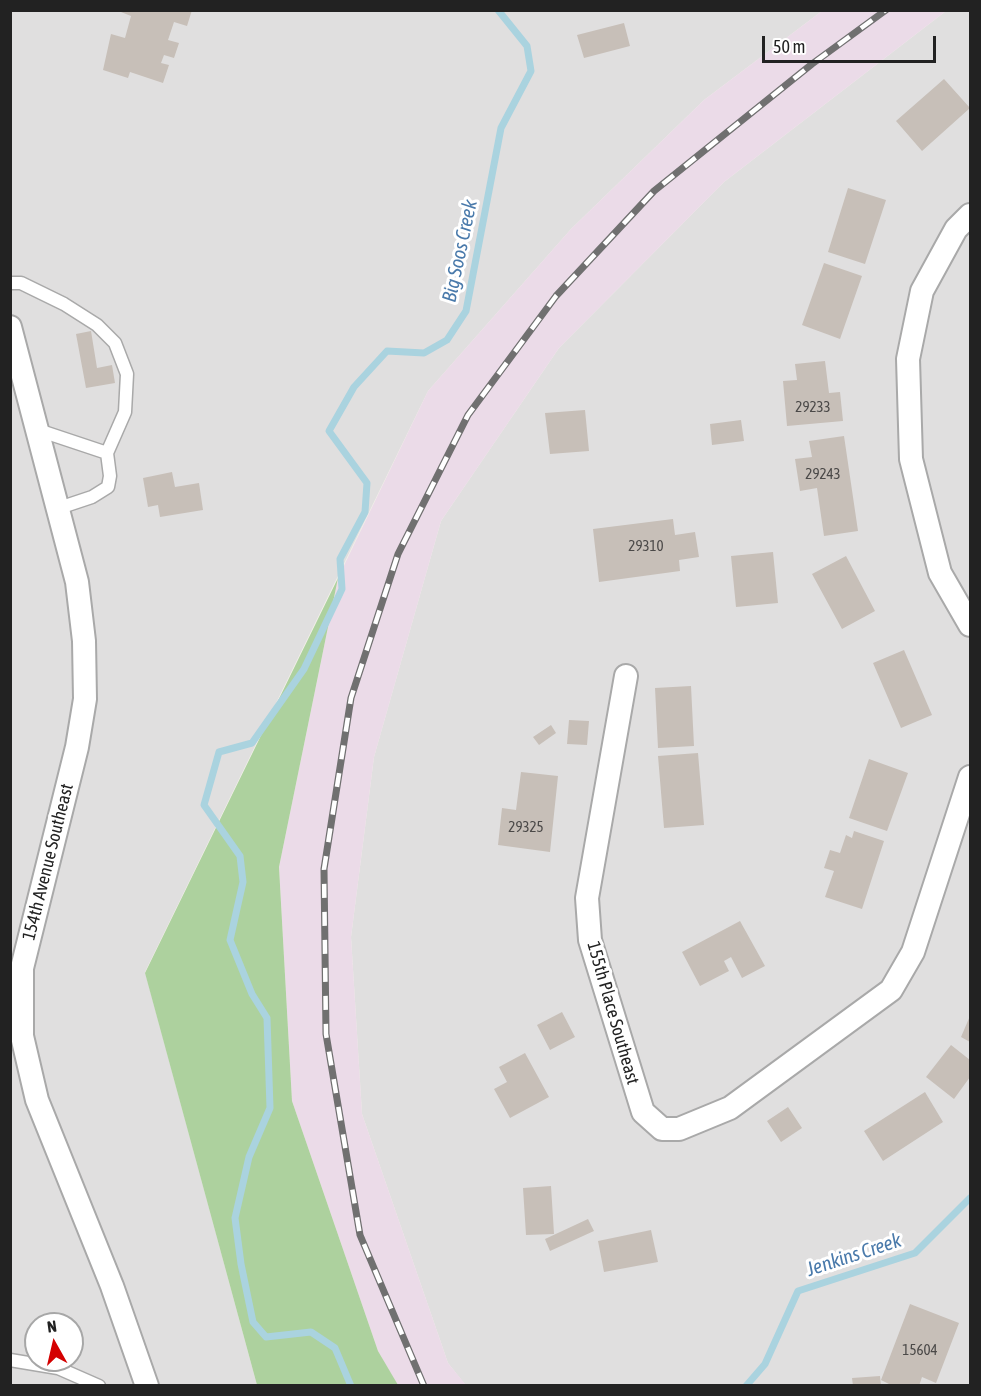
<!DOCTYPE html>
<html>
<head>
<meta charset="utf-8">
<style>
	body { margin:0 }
	#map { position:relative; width:981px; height:1396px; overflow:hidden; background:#f2efe9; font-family:"Asap Condensed",sans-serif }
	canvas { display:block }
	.frame { position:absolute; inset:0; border:12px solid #222; pointer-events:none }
	.north { position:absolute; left:24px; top:1312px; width:60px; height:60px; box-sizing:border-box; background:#fff; border:2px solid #a7a7a7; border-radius:50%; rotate:352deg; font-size:16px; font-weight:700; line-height:24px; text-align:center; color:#222 }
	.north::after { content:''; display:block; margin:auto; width:21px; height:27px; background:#d40000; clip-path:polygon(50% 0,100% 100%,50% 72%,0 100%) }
	.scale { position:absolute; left:762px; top:36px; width:174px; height:27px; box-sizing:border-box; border:3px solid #222; border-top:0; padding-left:8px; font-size:18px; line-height:21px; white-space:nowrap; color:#222; -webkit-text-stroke:4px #fff; paint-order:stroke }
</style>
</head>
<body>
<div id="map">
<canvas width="981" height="1396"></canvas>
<div class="frame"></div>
<div class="north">N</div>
<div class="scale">50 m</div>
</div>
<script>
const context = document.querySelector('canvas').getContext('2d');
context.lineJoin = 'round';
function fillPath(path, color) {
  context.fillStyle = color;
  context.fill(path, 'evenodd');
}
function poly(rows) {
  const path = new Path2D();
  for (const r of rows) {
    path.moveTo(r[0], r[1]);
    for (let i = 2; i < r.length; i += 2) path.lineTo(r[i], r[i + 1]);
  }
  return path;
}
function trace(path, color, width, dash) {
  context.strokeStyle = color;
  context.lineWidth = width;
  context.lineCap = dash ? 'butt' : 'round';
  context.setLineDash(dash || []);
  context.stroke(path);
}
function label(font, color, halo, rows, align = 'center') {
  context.font = font + ' "Asap Condensed",sans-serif';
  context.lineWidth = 6;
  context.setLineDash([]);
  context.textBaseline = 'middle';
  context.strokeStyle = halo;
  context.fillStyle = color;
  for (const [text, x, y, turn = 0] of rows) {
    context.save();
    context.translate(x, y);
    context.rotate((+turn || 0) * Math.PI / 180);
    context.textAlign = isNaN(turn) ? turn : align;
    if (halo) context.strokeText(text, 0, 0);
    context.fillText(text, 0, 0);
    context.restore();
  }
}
fillPath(poly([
	[10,11,822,11,704,100,571,229,428,391,145,972,257,1385,11,1385],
	[36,1324,72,1324,72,1360,36,1360],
	[946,11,970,11,970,1385,466,1386,448,1363,362,1114,351,937,374,757,441,521,559,348,724,182]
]), '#e0dfdf');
fillPath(poly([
	[822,11,946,11,724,182,559,348,441,521,374,757,351,937,362,1114,448,1363,466,1385,398,1386,378,1351,292,1101,279,867,338,578,428,391,571,229,704,100]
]), '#ebdbe8');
fillPath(poly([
	[338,578,279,867,292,1101,378,1351,398,1385,257,1385,145,973]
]), '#add19e');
trace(poly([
	[351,1386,335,1348,311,1332,266,1337,253,1322,241,1264,235,1218,249,1157,270,1108,267,1018,252,994,230,940,243,882,240,856,204,805,219,752,252,743,304,669,342,589,340,559,365,512,367,483,329,431,354,387,387,351,424,353,447,340,466,311,501,128,531,71,527,46,498,10],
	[746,1386,765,1364,798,1291,915,1253,970,1198]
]), '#aad3df', 7);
fillPath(poly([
	[116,10,192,10,187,26,174,22,168,40,179,43,174,58,164,55,161,63,169,65,163,83,130,72,128,78,103,70,111,34,125,38,131,16],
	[624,23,630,46,584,58,577,35],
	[944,79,970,108,922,151,896,121],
	[848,188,886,200,865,264,828,252],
	[824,263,862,276,840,339,802,325],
	[91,331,97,368,112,365,115,383,86,388,76,334],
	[825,361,829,393,840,392,843,421,787,426,783,381,797,380,795,364],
	[585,410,589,451,550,454,545,413],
	[741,420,744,441,712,445,710,424],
	[844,436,858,531,824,536,817,488,800,491,795,459,812,457,809,441],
	[172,472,175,487,199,483,203,510,160,517,158,505,148,507,143,478],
	[673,519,675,535,695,532,699,557,679,560,680,571,599,582,593,529],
	[773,552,778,603,736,607,731,556],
	[846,556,875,611,842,629,812,574],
	[904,650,932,715,901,728,873,663],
	[691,686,694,746,658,748,655,688],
	[569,720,589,721,587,745,567,744],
	[551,725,556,733,539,745,533,737],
	[698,753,704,825,664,828,658,756],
	[869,759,908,773,887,831,849,818],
	[521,772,558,776,550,852,498,845,502,808,516,810],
	[854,831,884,841,862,909,825,897,834,871,824,868,830,850,840,853,846,835,852,838],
	[740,921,765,966,742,978,731,957,724,961,729,971,700,986,682,952],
	[562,1012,575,1037,550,1050,537,1025],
	[970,1016,970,1042,961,1037],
	[951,1045,970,1060,970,1077,954,1099,926,1077],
	[525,1053,549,1097,510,1118,494,1089,507,1082,499,1067],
	[925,1092,943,1122,883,1161,864,1131],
	[788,1107,802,1128,781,1142,767,1121],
	[551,1186,554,1234,526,1235,523,1188],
	[588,1219,594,1231,550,1251,545,1239],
	[651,1230,658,1262,604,1272,598,1241],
	[910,1304,959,1323,936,1383,922,1377,919,1386,893,1386,881,1380],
	[880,1376,881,1386,853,1386,852,1378]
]), '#c7bfb8');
const service = poly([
	[10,283,21,283,64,304,97,325,115,343,127,374,125,412,107,453,110,476,108,487,92,497,59,508],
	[38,430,107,453],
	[10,1360,58,1368,99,1386]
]);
const minor = poly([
	[970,215,956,229,922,291,908,359,911,459,940,573,970,625],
	[10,327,77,582,84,641,85,699,77,747,22,968,22,1036,37,1100,112,1286,147,1386],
	[626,676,587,898,590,940,643,1112,662,1129,679,1129,730,1108,891,990,913,952,970,777]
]);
trace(service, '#a9a9a9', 15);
trace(minor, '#a9a9a9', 26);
trace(service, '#fff', 12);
trace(minor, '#fff', 22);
const rail = poly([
	[424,1386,360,1235,326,1034,324,869,351,698,398,554,468,415,556,296,654,191,812,64,886,10]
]);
trace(rail, '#707070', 7);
trace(rail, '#fff', 4.5, [14]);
label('15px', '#4b4948', null, [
	["29233",813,407],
	["29243",823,474],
	["29310",646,546],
	["29325",526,827],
	["15604",920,1350]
]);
label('18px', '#222', '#fff', [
	["154th Avenue Southeast",48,862,-76],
	["155th Place Southeast",613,1013,74]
]);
label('italic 20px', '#4a7aab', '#fff', [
	["Big Soos Creek",460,251,-78],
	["Jenkins Creek",854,1255,-18]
]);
</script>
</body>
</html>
